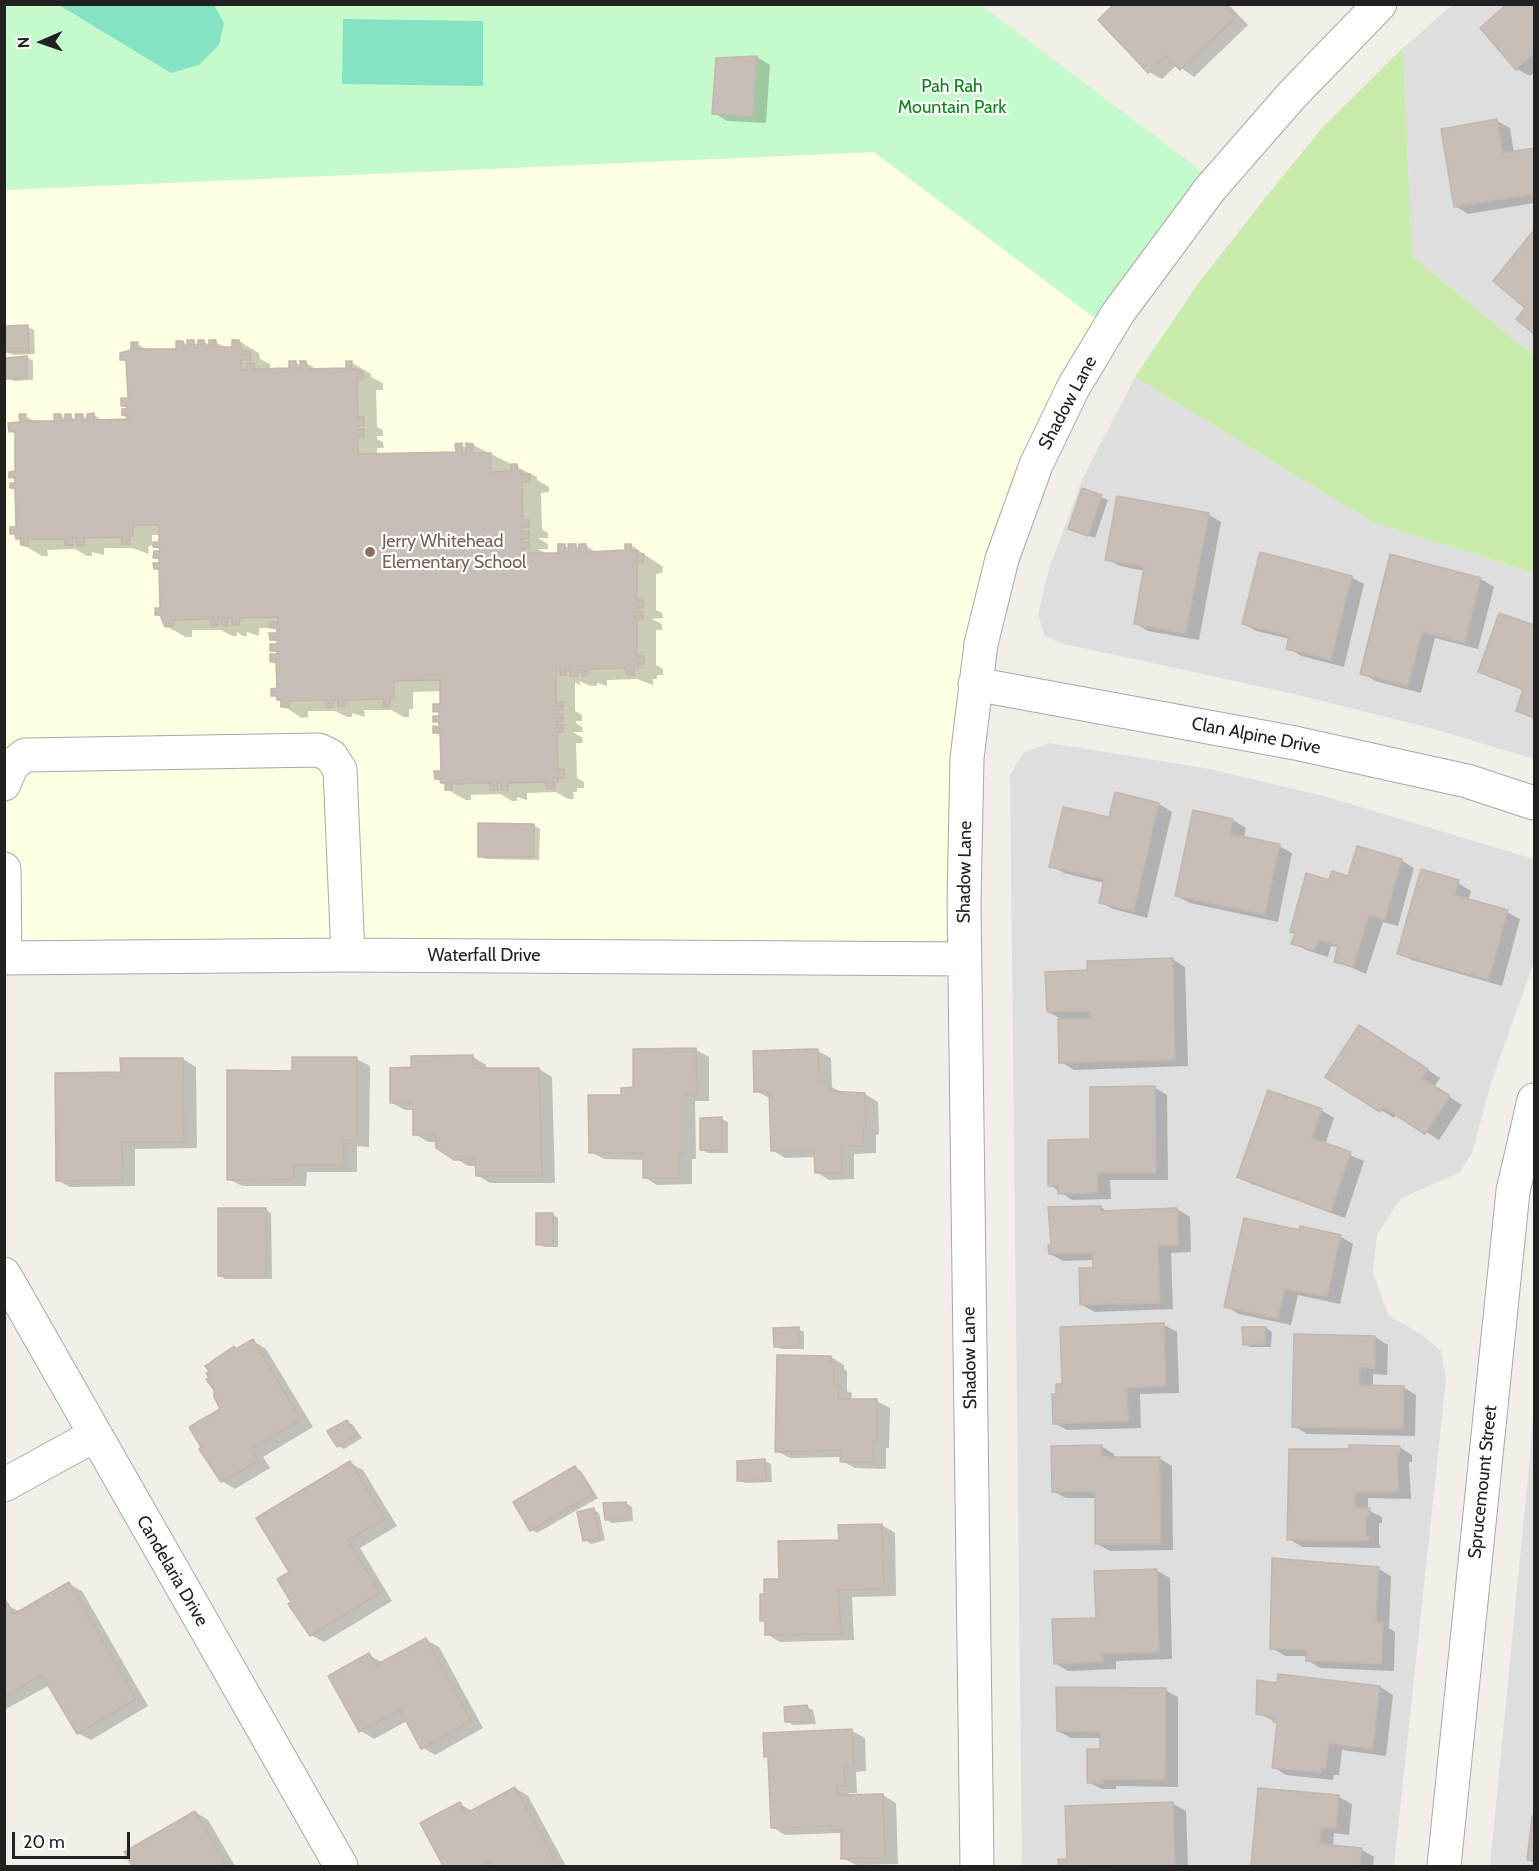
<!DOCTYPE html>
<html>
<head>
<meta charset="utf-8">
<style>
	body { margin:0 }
	#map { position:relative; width:1539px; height:1871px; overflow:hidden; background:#f2efe8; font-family:Cabin,sans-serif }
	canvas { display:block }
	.frame { position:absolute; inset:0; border:6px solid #212121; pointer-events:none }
	.north { position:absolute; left:12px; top:12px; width:60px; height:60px; -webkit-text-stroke:4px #fff; paint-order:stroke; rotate:268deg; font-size:16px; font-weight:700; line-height:24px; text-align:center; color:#212121 }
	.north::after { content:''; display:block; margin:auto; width:21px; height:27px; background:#212121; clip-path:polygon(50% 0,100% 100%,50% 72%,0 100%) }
	.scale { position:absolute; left:12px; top:1832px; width:118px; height:27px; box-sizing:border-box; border:3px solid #212121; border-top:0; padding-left:8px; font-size:18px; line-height:21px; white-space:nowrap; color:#212121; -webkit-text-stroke:4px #fff; paint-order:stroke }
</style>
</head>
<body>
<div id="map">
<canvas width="1539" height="1871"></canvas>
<div class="frame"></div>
<div class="north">N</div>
<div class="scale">20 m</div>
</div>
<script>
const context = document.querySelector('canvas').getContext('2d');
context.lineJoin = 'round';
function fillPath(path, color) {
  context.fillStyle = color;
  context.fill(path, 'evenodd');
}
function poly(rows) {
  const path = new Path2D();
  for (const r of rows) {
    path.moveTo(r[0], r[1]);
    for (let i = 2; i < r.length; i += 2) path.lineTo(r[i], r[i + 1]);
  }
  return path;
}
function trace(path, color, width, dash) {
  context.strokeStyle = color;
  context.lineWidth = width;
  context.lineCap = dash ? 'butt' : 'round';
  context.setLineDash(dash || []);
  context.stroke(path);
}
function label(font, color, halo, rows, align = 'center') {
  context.font = font + ' Cabin,sans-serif';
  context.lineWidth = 4.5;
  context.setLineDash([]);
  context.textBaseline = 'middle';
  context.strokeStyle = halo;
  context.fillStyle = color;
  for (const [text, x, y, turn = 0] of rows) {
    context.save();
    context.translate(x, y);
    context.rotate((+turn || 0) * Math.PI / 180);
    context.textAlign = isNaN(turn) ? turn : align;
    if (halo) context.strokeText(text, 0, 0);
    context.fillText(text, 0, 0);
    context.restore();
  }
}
fillPath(poly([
	[1452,5,1534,5,1534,356,1412,256,1403,48],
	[1135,377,1370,521,1534,573,1534,759,1434,729,1290,693,1060,643,1044,635,1038,614,1049,569,1082,480],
	[1049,743,1210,769,1327,797,1534,859,1534,962,1491,1083,1472,1153,1460,1172,1400,1199,1377,1235,1373,1272,1388,1315,1422,1335,1441,1351,1446,1379,1394,1866,1022,1866,1010,775,1023,753],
	[1534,1409,1534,1866,1490,1866,1528,1476]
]), '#dfdede');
fillPath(poly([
	[874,152,1104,325,1012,504,956,940,5,952,4,190]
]), '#feffe3');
fillPath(poly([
	[1403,48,1412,256,1534,356,1534,573,1370,521,1135,377,1197,285,1269,193,1323,127]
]), '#c9ecad');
fillPath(poly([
	[4,5,981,5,1211,178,1104,325,874,152,5,190]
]), '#c5fbcc');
fillPath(poly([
	[59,5,214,5,224,23,219,45,199,65,171,73],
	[343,19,483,21,483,86,342,84]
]), '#85e2c2');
fillPath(poly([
	[1116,4,1228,4,1248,25,1194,77,1177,65,1162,79,1149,72],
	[1510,4,1534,4,1534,73,1530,76,1517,69],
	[757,57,770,65,766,123,727,121,714,113],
	[1497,121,1510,128,1514,153,1534,149,1534,203,1468,214,1455,206],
	[1534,232,1534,332,1518,318,1527,307,1495,281],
	[28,327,34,330,35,354,13,355,7,352],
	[239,341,259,353,260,359,270,364,270,370,291,370,295,362,301,366,306,363,318,370,348,369,351,362,371,374,371,377,383,383,383,390,376,390,377,427,383,430,383,436,377,436,377,439,383,442,384,448,377,448,377,455,457,453,461,445,468,449,473,445,537,477,537,480,549,487,549,492,541,493,542,529,548,533,548,538,538,538,548,544,548,549,538,549,547,554,560,554,565,546,570,549,575,545,581,548,586,546,598,553,626,552,631,545,663,567,662,573,656,574,656,610,662,613,663,618,652,619,662,624,662,630,656,630,656,665,663,669,663,675,657,675,657,679,653,679,653,685,637,679,607,680,607,686,597,683,597,686,591,686,579,681,581,686,575,682,575,711,582,715,582,721,576,721,576,723,582,727,583,732,573,732,583,738,582,743,576,743,577,778,584,782,584,788,577,788,577,792,573,792,574,799,568,799,556,792,527,793,527,800,517,797,517,801,512,801,500,794,471,795,471,800,466,800,446,789,446,785,436,778,442,773,441,736,435,732,441,728,441,725,435,721,440,714,434,711,441,706,441,691,413,692,413,709,409,709,409,717,404,717,391,710,364,710,365,717,352,713,352,717,347,717,335,711,308,711,308,717,302,718,283,706,283,702,272,695,278,690,278,665,272,661,280,655,272,650,282,645,271,639,279,632,273,628,259,628,259,636,247,632,247,636,243,636,237,632,237,636,232,636,221,630,192,630,192,637,186,637,166,626,163,618,157,614,162,609,161,572,155,568,161,564,161,560,155,557,161,550,152,545,148,547,149,554,132,548,104,548,104,555,92,552,92,556,87,556,75,549,47,550,48,556,42,556,22,544,22,541,12,533,17,528,17,491,11,488,17,484,16,480,10,477,17,473,15,434,10,431,21,423,25,416,38,423,55,422,60,416,67,419,70,416,77,420,82,415,88,419,94,415,105,422,129,421,123,415,133,410,123,405,129,399,128,363,121,359,137,344,149,351,178,350,183,342,189,346,193,342,199,345,204,342,210,345,215,342,227,348,234,348],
	[152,535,160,535,161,543,152,544],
	[27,357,33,361,33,380,14,381,8,378],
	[1083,490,1108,500,1095,538,1070,529],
	[1208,514,1221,522,1199,640,1148,631,1135,623,1145,571,1120,566,1107,559],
	[1351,577,1364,584,1344,667,1301,656,1288,648,1290,639,1256,631,1243,623],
	[1481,579,1494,587,1478,649,1435,638,1421,693,1375,681,1362,673],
	[1500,615,1534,627,1534,719,1517,710,1524,691,1480,672],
	[1159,804,1172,812,1147,918,1113,909,1100,902,1104,883,1064,873,1051,866,1110,819],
	[1233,820,1246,828,1244,838,1279,846,1292,853,1278,922,1190,903,1177,896],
	[534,825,540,829,539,860,486,859,480,856],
	[1401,860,1414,868,1398,926,1383,922,1366,974,1336,961,1339,948,1331,946,1328,957,1306,950,1293,943,1296,934,1292,932,1330,882],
	[1422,871,1458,883,1471,891,1468,901,1507,912,1520,919,1502,986,1412,960,1399,953],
	[1172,959,1185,967,1188,1066,1074,1070,1061,1062,1063,1020,1048,1012,1089,972],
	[1372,1034,1440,1078,1434,1087,1462,1105,1439,1140,1396,1113,1394,1118,1327,1076],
	[696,1050,709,1057,709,1101,695,1101,696,1159,692,1159,692,1184,657,1185,644,1177,644,1160,604,1159,591,1152,623,1096,635,1089,635,1051],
	[818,1051,831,1058,832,1087,841,1092,865,1094,878,1102,879,1134,876,1135,876,1153,854,1154,854,1179,829,1180,816,1172,815,1157,785,1158,772,1150,771,1099,756,1091],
	[473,1057,486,1065,486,1069,539,1069,552,1077,555,1183,490,1183,477,1175,477,1166,468,1166,455,1158,437,1142,428,1142,415,1134,414,1110,405,1110,392,1103,412,1069],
	[183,1059,196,1067,197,1148,135,1149,135,1186,70,1187,57,1180],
	[357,1059,370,1066,369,1147,357,1146,357,1172,307,1172,306,1186,242,1186,229,1179,294,1072],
	[1154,1087,1167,1095,1168,1180,1110,1180,1111,1199,1072,1200,1050,1185,1092,1140],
	[1321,1110,1334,1118,1325,1145,1364,1161,1345,1218,1252,1184,1239,1177],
	[722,1119,728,1122,728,1153,708,1153,702,1150],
	[1100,1207,1109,1212,1177,1209,1190,1217,1191,1252,1171,1253,1173,1309,1095,1312,1082,1305,1094,1269,1094,1260,1063,1261,1050,1254],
	[265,1209,271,1213,272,1279,225,1279,219,1275],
	[552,1214,558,1218,558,1247,544,1247,538,1244],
	[1300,1232,1340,1236,1353,1244,1340,1304,1298,1295,1291,1325,1239,1314,1226,1306],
	[1164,1325,1177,1332,1179,1393,1140,1394,1141,1428,1067,1430,1054,1423,1058,1396,1063,1385],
	[1266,1328,1272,1332,1271,1347,1250,1347,1244,1344],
	[798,1329,804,1332,804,1349,782,1349,776,1346],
	[1296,1336,1375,1337,1388,1345,1387,1375,1373,1374,1373,1387,1403,1387,1416,1395,1415,1436,1307,1434,1294,1426],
	[253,1341,266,1349,313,1427,263,1457,270,1468,235,1489,222,1481,222,1409,238,1350],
	[779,1356,831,1357,844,1365,844,1369,847,1371,847,1391,852,1393,851,1400,877,1401,890,1408,889,1448,886,1448,886,1469,855,1468,842,1461,842,1457,790,1458,777,1451],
	[347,1422,353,1425,362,1438,344,1449,338,1446],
	[1101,1446,1114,1454,1114,1458,1159,1458,1172,1466,1173,1550,1110,1551,1097,1544,1096,1498,1066,1498,1053,1491],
	[1399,1447,1412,1455,1412,1462,1409,1462,1411,1499,1368,1498,1368,1510,1382,1517,1382,1523,1379,1523,1379,1543,1381,1548,1302,1547,1289,1539,1290,1450],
	[765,1461,771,1464,772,1482,745,1483,739,1480],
	[350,1463,363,1470,397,1526,360,1548,392,1601,324,1642,311,1635,293,1602,291,1573],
	[575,1468,581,1471,598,1498,537,1533,531,1529],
	[626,1503,632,1507,633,1521,612,1523,606,1519],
	[593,1510,599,1513,605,1540,591,1544,585,1540],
	[882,1525,895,1533,896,1596,852,1597,854,1640,780,1642,767,1634,766,1623,762,1620,766,1596,781,1580,840,1541],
	[1378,1569,1391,1576,1389,1628,1395,1632,1394,1671,1320,1668,1307,1660,1307,1656,1285,1656,1272,1648],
	[1156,1570,1170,1578,1172,1659,1116,1661,1116,1669,1068,1671,1055,1663,1097,1619],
	[69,1584,82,1591,148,1706,91,1740,78,1733,50,1685,4,1710,4,1604,21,1612],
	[426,1640,439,1647,483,1728,435,1755,422,1747,407,1721,374,1739,361,1731,369,1655,383,1663],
	[1280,1676,1380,1687,1393,1695,1386,1756,1342,1750,1339,1775,1334,1775,1333,1780,1286,1775,1273,1767,1278,1723,1258,1713,1279,1685],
	[1165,1690,1178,1697,1178,1787,1116,1786,1116,1789,1102,1789,1088,1782,1101,1750,1101,1738,1071,1738,1058,1731],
	[807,1707,813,1710,816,1724,793,1725,787,1721],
	[852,1731,865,1738,866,1771,856,1772,857,1793,849,1793,849,1796,883,1795,896,1803,898,1864,856,1865,843,1858,842,1834,839,1833,785,1835,772,1827,770,1759,765,1756],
	[515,1788,528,1796,566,1866,445,1866,422,1824,460,1804,472,1811],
	[1260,1790,1339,1797,1352,1804,1349,1835,1334,1833,1333,1847,1361,1849,1374,1857,1373,1866,1253,1866],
	[1173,1804,1186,1811,1188,1866,1060,1866,1059,1860,1068,1860],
	[195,1812,208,1820,235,1866,134,1866,126,1854],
	[1534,1817,1534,1863,1528,1859]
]), '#0003');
const building = poly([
	[1114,4,1224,4,1236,17,1180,70,1166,56,1148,73,1098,20,1114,4],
	[1507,4,1534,4,1534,54,1516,70,1480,28,1507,4],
	[757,56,753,117,712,114,716,58,757,56],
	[1497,119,1503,153,1534,148,1534,194,1454,207,1441,129,1497,119],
	[1534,230,1534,334,1516,319,1525,308,1493,281,1534,230],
	[28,325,29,352,6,352,6,326,28,325],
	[187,340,194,340,194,348,198,348,198,340,204,340,205,348,209,347,209,340,216,340,216,347,232,347,232,340,239,340,242,351,250,351,251,360,241,360,242,370,247,370,247,363,254,363,254,369,289,368,289,361,296,361,296,368,300,368,300,361,306,361,307,369,346,368,346,361,352,361,351,368,363,371,364,379,357,380,358,417,364,417,364,425,358,426,358,430,364,429,364,437,358,437,358,454,456,452,455,444,462,443,462,453,466,453,466,443,473,444,473,453,491,453,491,472,511,471,511,464,517,464,518,471,522,471,522,475,530,474,530,482,522,482,523,520,529,520,529,527,522,527,522,531,529,531,529,538,522,539,522,543,529,542,530,549,522,549,523,553,558,553,558,544,565,544,565,552,569,552,568,544,576,544,576,552,579,551,579,544,586,544,587,552,625,550,625,544,631,544,631,551,637,550,637,555,644,554,643,563,637,563,637,600,643,600,643,608,637,608,637,612,643,612,643,619,637,620,637,656,644,656,644,664,638,664,638,669,634,669,634,675,627,675,626,668,588,669,588,675,582,676,581,670,577,670,578,676,570,676,570,670,566,670,566,675,560,675,560,669,556,669,556,703,563,702,563,710,557,710,557,714,563,714,563,721,557,722,557,725,564,725,563,732,557,732,558,770,564,769,565,778,558,778,558,782,554,782,555,789,547,789,546,782,508,783,508,790,501,790,501,783,497,783,498,790,490,790,490,783,452,784,452,790,445,790,445,783,441,783,440,779,435,779,434,771,441,771,440,733,433,733,433,726,439,727,439,722,433,722,433,716,439,716,439,711,433,712,433,704,440,704,440,680,394,681,394,699,390,699,390,706,383,707,383,699,345,700,345,706,338,707,338,700,333,700,333,707,326,707,326,700,289,701,289,707,281,707,281,700,277,700,277,696,271,696,271,689,277,688,276,662,270,662,270,654,277,654,277,651,270,651,270,644,277,644,277,640,270,640,269,633,277,633,277,628,270,628,270,622,278,622,278,617,240,618,239,625,232,625,232,618,228,618,228,626,222,625,221,619,217,619,218,625,211,626,211,619,173,620,173,626,165,627,160,615,155,615,155,608,160,608,159,569,154,569,153,563,159,563,159,558,153,558,154,551,160,551,159,547,153,547,153,542,159,542,159,525,133,525,133,536,129,536,130,544,122,544,122,537,84,538,85,545,77,545,76,538,72,538,73,545,65,545,65,539,28,539,28,546,21,545,20,539,16,539,15,534,10,534,10,527,16,527,15,488,10,488,10,483,15,483,15,477,9,478,9,472,15,471,15,431,9,432,8,423,20,422,19,414,26,414,25,421,54,421,54,414,61,414,61,421,65,420,65,414,71,414,71,420,76,420,75,414,83,414,82,420,87,420,87,414,94,413,94,420,128,419,128,415,122,415,122,409,127,409,127,406,121,406,121,398,128,398,126,360,120,360,120,353,131,350,131,342,138,342,137,349,176,349,176,341,183,341,184,348,187,348,187,340],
	[27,356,27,378,6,379,6,358,27,356],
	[1082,488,1102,495,1088,536,1068,529,1082,488],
	[1117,496,1209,513,1186,634,1134,624,1144,567,1105,560,1117,496],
	[1260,552,1352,576,1331,660,1286,649,1289,636,1242,624,1260,552],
	[1390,554,1481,578,1465,643,1422,632,1408,686,1360,674,1390,554],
	[1499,613,1534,625,1534,718,1516,711,1523,689,1478,672,1499,613],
	[1115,792,1159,803,1134,911,1099,903,1104,879,1049,867,1063,807,1109,817,1115,792],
	[1193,810,1233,819,1230,834,1280,844,1265,915,1175,896,1193,810],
	[478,823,534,824,534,857,478,857,478,823],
	[1357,846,1402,859,1385,920,1369,916,1353,967,1334,962,1338,946,1318,940,1314,950,1291,944,1295,933,1290,932,1306,873,1329,880,1332,871,1348,876,1357,846],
	[1421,869,1459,880,1455,895,1508,910,1489,980,1397,954,1421,869],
	[1173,958,1175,1060,1059,1063,1058,1019,1090,1018,1090,1011,1047,1012,1045,972,1087,970,1087,961,1173,958],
	[1359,1025,1428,1069,1422,1078,1450,1096,1425,1134,1383,1107,1380,1112,1325,1077,1359,1025],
	[696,1048,697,1095,683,1095,683,1153,679,1153,679,1178,643,1178,643,1153,589,1153,588,1095,621,1095,621,1088,633,1087,633,1049,696,1048],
	[810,1049,818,1049,819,1083,829,1083,829,1091,865,1093,866,1128,863,1128,864,1146,841,1147,842,1173,815,1173,814,1151,771,1151,769,1092,754,1092,753,1051,810,1049],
	[473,1055,474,1068,539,1068,542,1176,476,1176,475,1159,454,1160,436,1148,435,1135,413,1135,413,1103,390,1103,390,1068,411,1067,411,1056,473,1055],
	[292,1057,357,1057,357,1140,344,1140,344,1165,294,1165,294,1179,227,1180,227,1070,292,1071,292,1057],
	[120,1058,183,1058,184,1142,122,1142,123,1180,56,1181,55,1073,121,1072,120,1058],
	[1155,1086,1156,1173,1097,1173,1098,1193,1058,1194,1058,1186,1048,1186,1048,1140,1090,1139,1090,1087,1155,1086],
	[1268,1090,1322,1109,1312,1138,1351,1152,1331,1212,1237,1177,1268,1090],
	[722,1117,722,1150,700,1150,700,1118,722,1117],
	[1101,1206,1101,1211,1177,1208,1179,1245,1158,1246,1160,1303,1080,1305,1079,1268,1093,1268,1092,1253,1049,1254,1048,1245,1051,1245,1048,1207,1101,1206],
	[218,1208,266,1208,266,1276,218,1276,218,1208],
	[536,1213,553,1213,553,1244,536,1245,536,1213],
	[1244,1218,1299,1230,1300,1226,1341,1235,1327,1297,1285,1289,1278,1319,1224,1307,1244,1218],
	[1164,1323,1166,1386,1127,1388,1129,1421,1053,1424,1052,1394,1056,1394,1056,1384,1062,1384,1060,1327,1164,1323],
	[799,1327,799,1346,774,1347,773,1328,799,1327],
	[1242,1327,1266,1327,1265,1344,1243,1345,1242,1327],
	[1294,1334,1375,1336,1375,1368,1360,1368,1360,1385,1404,1386,1403,1429,1292,1427,1294,1334],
	[253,1339,301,1420,251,1449,258,1461,221,1482,199,1449,201,1447,189,1427,220,1409,214,1397,214,1390,206,1379,209,1378,206,1373,209,1371,205,1366,234,1346,236,1349,253,1339],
	[777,1355,831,1356,831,1362,834,1362,834,1384,839,1385,838,1399,877,1399,877,1442,873,1441,873,1462,840,1462,841,1450,775,1452,777,1355],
	[347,1420,357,1435,337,1447,327,1431,347,1420],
	[1102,1445,1101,1455,1109,1457,1160,1457,1161,1544,1095,1544,1095,1491,1052,1492,1051,1446,1102,1445],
	[1349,1445,1400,1446,1399,1455,1397,1455,1399,1492,1355,1492,1355,1508,1370,1508,1369,1516,1366,1516,1366,1536,1369,1536,1369,1541,1287,1540,1289,1449,1349,1449,1349,1445],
	[765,1459,766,1480,737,1481,737,1461,765,1459],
	[350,1461,385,1519,348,1540,380,1593,310,1636,288,1604,291,1602,277,1579,289,1572,256,1518,350,1461],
	[575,1466,593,1494,530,1531,513,1502,575,1466],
	[626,1502,628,1518,605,1520,603,1503,626,1502],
	[594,1508,600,1537,583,1541,577,1512,594,1508],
	[882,1524,884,1589,839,1590,841,1634,765,1635,765,1621,760,1621,760,1594,764,1594,764,1579,779,1579,778,1541,839,1540,838,1525,882,1524],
	[1272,1558,1379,1567,1376,1622,1383,1623,1382,1664,1306,1661,1306,1650,1270,1649,1272,1558],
	[1157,1569,1159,1652,1103,1654,1103,1662,1054,1664,1052,1619,1096,1618,1094,1571,1157,1569],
	[69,1582,136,1699,77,1734,42,1675,4,1697,4,1602,6,1601,14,1614,69,1582],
	[426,1638,471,1721,421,1749,400,1710,359,1732,328,1676,369,1653,376,1665,426,1638],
	[1278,1674,1380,1686,1373,1749,1329,1744,1326,1769,1321,1768,1321,1773,1272,1768,1277,1723,1273,1722,1273,1717,1256,1714,1257,1680,1277,1683,1278,1674],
	[1056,1687,1166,1688,1165,1780,1103,1779,1104,1783,1087,1783,1087,1749,1100,1749,1100,1732,1057,1731,1056,1687],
	[807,1705,811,1722,785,1722,784,1707,807,1705],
	[852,1729,854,1765,844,1765,845,1786,837,1786,837,1795,883,1794,885,1858,841,1859,841,1830,832,1830,831,1826,771,1828,768,1757,764,1757,763,1733,852,1729],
	[515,1787,558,1866,491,1866,488,1862,479,1866,443,1866,420,1823,460,1802,465,1814,515,1787],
	[1258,1788,1339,1795,1336,1828,1321,1827,1320,1844,1362,1848,1360,1866,1251,1866,1258,1788],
	[1173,1802,1175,1865,1058,1866,1058,1859,1067,1859,1065,1806,1173,1802],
	[195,1811,225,1863,218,1866,132,1866,124,1852,195,1811],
	[1532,1816,1534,1816,1534,1861,1527,1860,1532,1816]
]);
fillPath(building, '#c7beb7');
trace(building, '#c4b6a9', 1.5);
const minor = poly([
	[975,684,1295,743,1467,781,1534,803],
	[4,784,12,765,25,755,319,750,331,756,340,770,348,955],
	[4,869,5,958],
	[4,958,348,955,964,959],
	[4,1274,341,1866],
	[4,1485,95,1435],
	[977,1866,964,903,967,758,981,644,1002,559,1036,465,1073,388,1118,313,1210,189,1292,95,1380,4],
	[1444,1866,1513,1191,1534,1100]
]);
trace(minor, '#a8a8a8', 35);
trace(minor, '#fff', 33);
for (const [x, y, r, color] of [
	[370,552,6,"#8d6e63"]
]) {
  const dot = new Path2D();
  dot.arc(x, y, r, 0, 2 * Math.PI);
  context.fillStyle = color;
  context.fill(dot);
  trace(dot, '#fff', 2);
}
label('18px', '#09851a', '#fff', [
	["Pah Rah",952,87],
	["Mountain Park",952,108]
]);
label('18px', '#212121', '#fff', [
	["Shadow Lane",1068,403,-62],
	["Clan Alpine Drive",1256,736,11],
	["Shadow Lane",965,872,-89],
	["Waterfall Drive",484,956],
	["Shadow Lane",970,1358,-91],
	["Sprucemount Street",1483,1482,-84],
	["Candelaria Drive",172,1571,60]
]);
label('18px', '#785e54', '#fff', [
	["Jerry Whitehead",382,542],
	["Elementary School",382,563]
], 'left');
</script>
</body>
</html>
